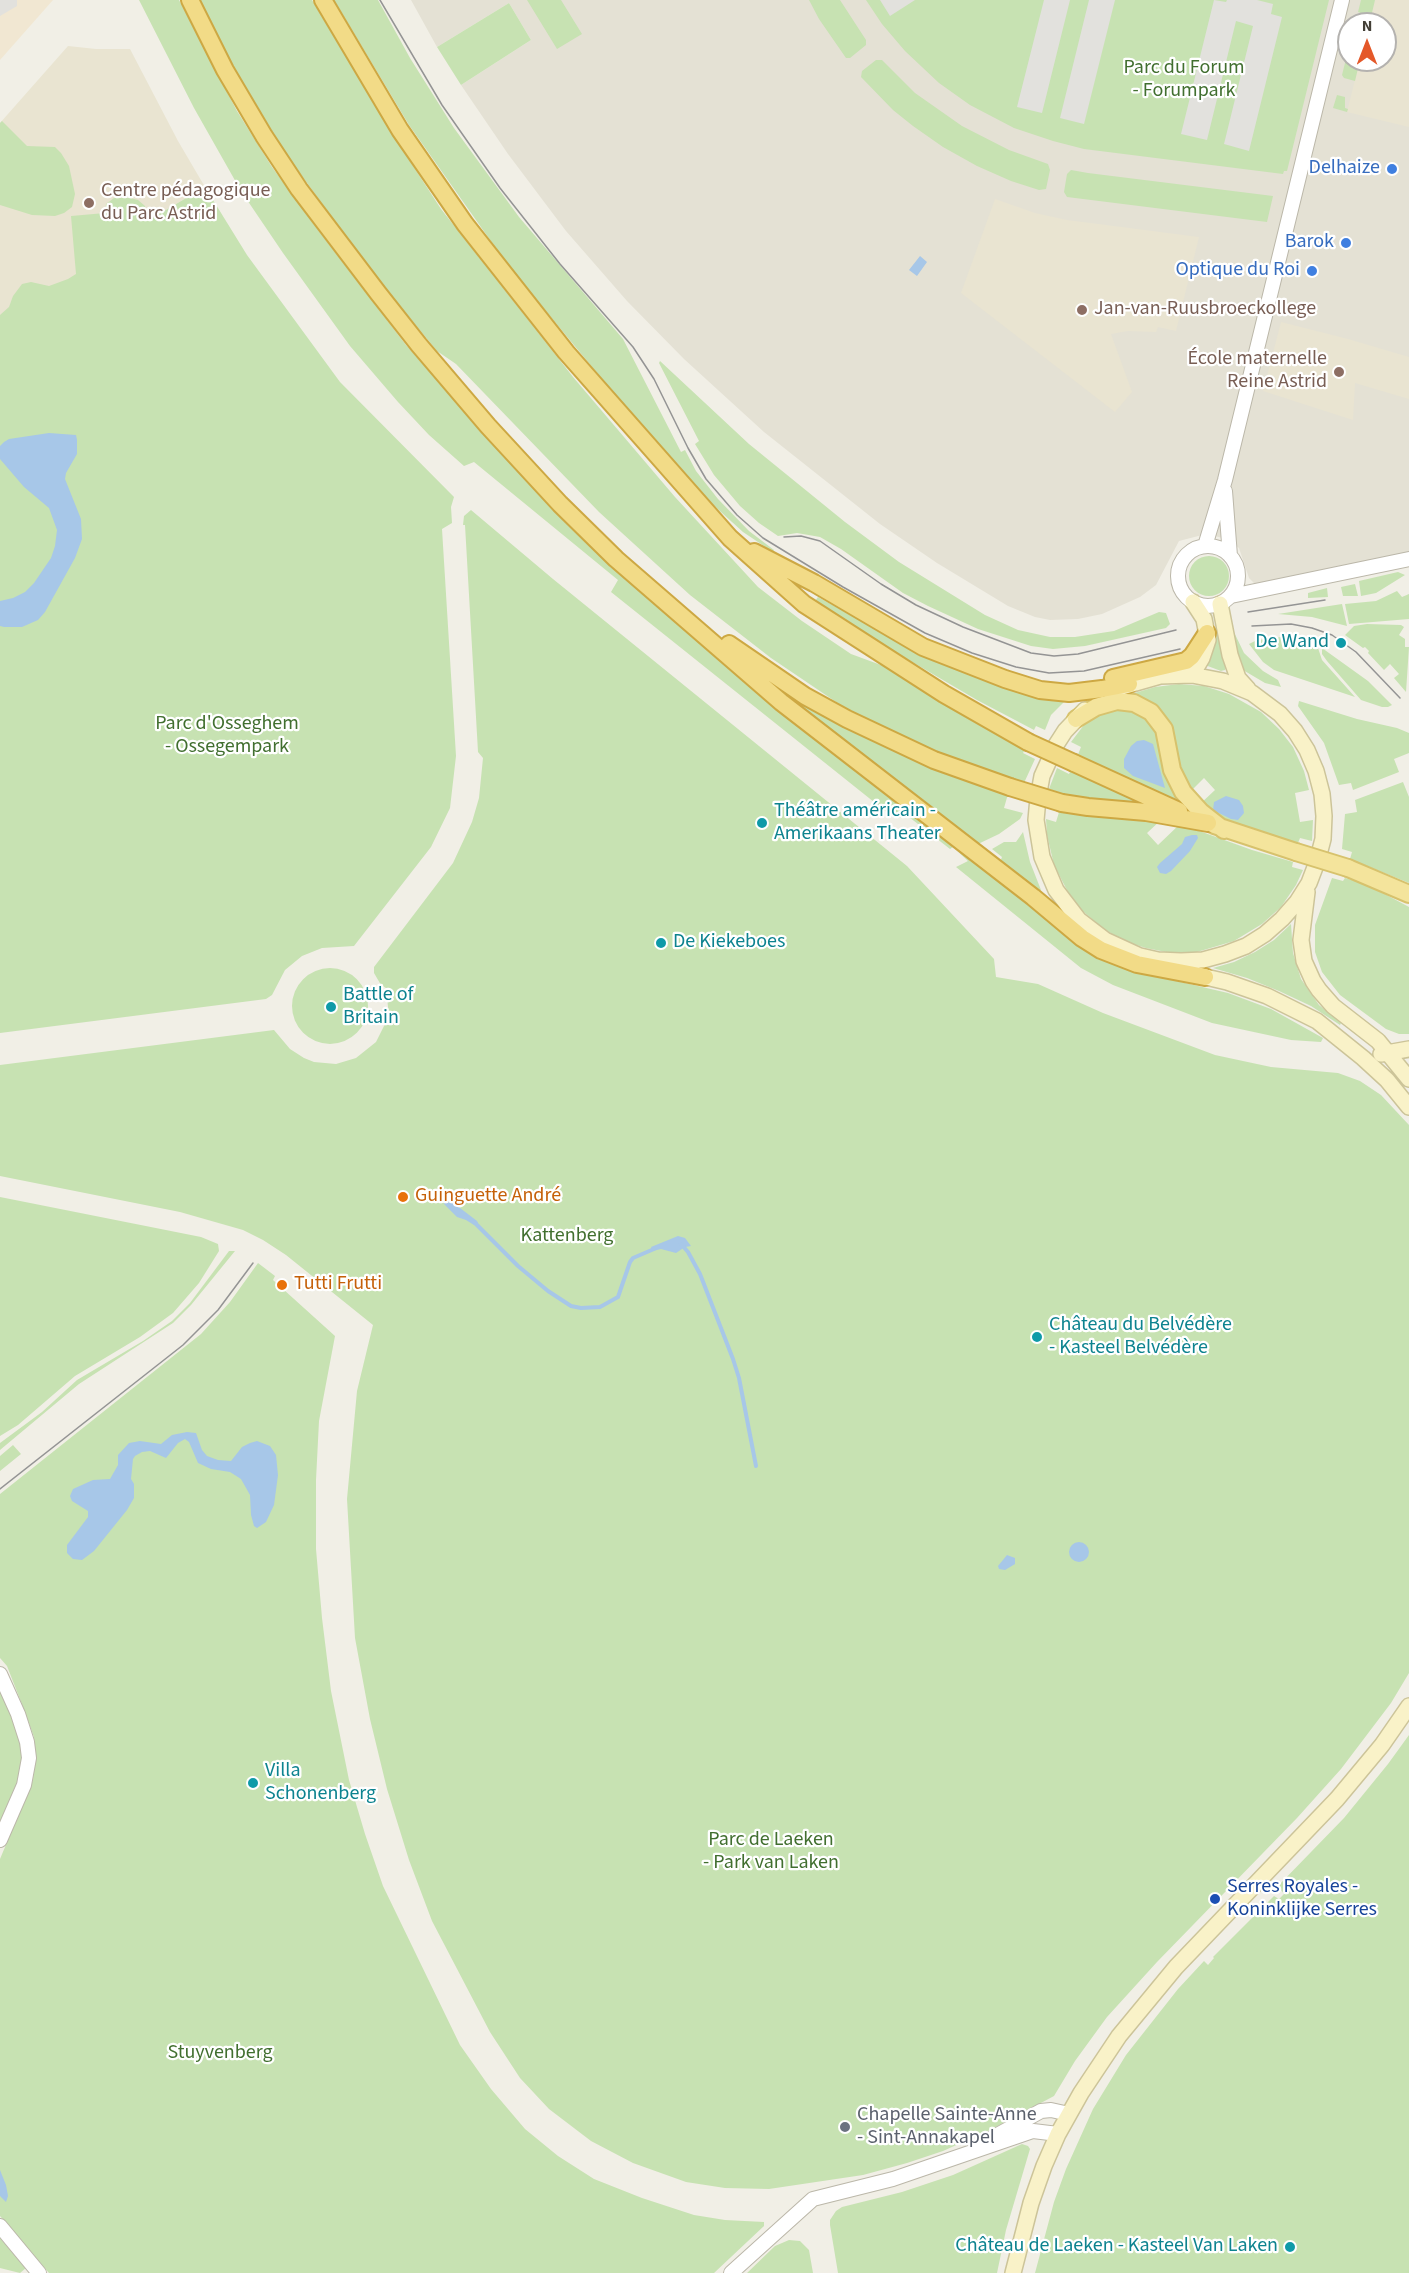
<!DOCTYPE html>
<html>
<head>
<meta charset="utf-8">
<style>
	body { margin:0 }
	#map { position:relative; width:1409px; height:2273px; overflow:hidden; background:#f1efe6; font-family:"Source Sans 3",sans-serif }
	canvas { display:block }
	.north { position:absolute; left:1337px; top:12px; width:60px; height:60px; box-sizing:border-box; background:#fff; border:2px solid #b4b2af; border-radius:50%; rotate:0deg; font-size:16px; font-weight:700; line-height:24px; text-align:center; color:#433f36 }
	.north::after { content:''; display:block; margin:auto; width:21px; height:27px; background:#e45829; clip-path:polygon(50% 0,100% 100%,50% 72%,0 100%) }
</style>
</head>
<body>
<div id="map">
<canvas width="1409" height="2273"></canvas>
<div class="north">N</div>
</div>
<script>
const context = document.querySelector('canvas').getContext('2d');
context.lineJoin = 'round';
function fillPath(path, color) {
  context.fillStyle = color;
  context.fill(path, 'evenodd');
}
function poly(rows) {
  const path = new Path2D();
  for (const r of rows) {
    if (r.length === 3) {
      path.moveTo(r[0] + r[2], r[1]);
      path.arc(r[0], r[1], r[2], 0, 2 * Math.PI);
      continue;
    }
    path.moveTo(r[0], r[1]);
    for (let i = 2; i < r.length; i += 2) path.lineTo(r[i], r[i + 1]);
  }
  return path;
}
function trace(path, color, width, dash) {
  context.strokeStyle = color;
  context.lineWidth = width;
  context.lineCap = dash ? 'butt' : 'round';
  context.setLineDash(dash || []);
  context.stroke(path);
}
function label(font, color, halo, rows, align = 'center') {
  context.font = font + ' "Source Sans 3",sans-serif';
  context.lineWidth = 4.5;
  context.setLineDash([]);
  context.textBaseline = 'middle';
  context.strokeStyle = halo;
  context.fillStyle = color;
  for (const [text, x, y, turn = 0] of rows) {
    context.save();
    context.translate(x, y);
    context.rotate((+turn || 0) * Math.PI / 180);
    context.textAlign = isNaN(turn) ? turn : align;
    if (halo) context.strokeText(text, 0, 0);
    context.fillText(text, 0, 0);
    context.restore();
  }
}
fillPath(poly([
	[411,0,1409,0,1409,552,1264,586,1255,584,1249,578,1239,548,1227,539,1206,534,1179,541,1156,585,1140,597,1102,614,1078,619,1050,620,1035,617,1008,606,937,563,880,524,764,432,684,359,627,301,566,231,508,154,461,85,531,40,509,3,437,47],
	[1349,24,1385,24,1385,60,1349,60]
]), '#e4e1d4');
fillPath(poly([
	[0,0,53,0,0,60]
]), '#f1e7d2');
fillPath(poly([
	[1375,0,1409,0,1409,127,1347,112,1360,60,1385,60,1385,24,1369,24],
	[68,46,96,49,130,49,178,141,205,187,147,221,0,391,0,123],
	[995,199,1035,213,1067,220,1199,237,1176,331,1158,327,1156,332,1128,331,1111,334,1132,392,1115,412,961,293],
	[1281,322,1348,339,1409,357,1409,399,1355,383,1353,420,1263,391]
]), '#e9e4d1');
fillPath(poly([
	[139,0,179,0,237,111,272,167,318,230,406,345,491,441,562,513,1073,940,1096,956,1125,969,1228,993,1271,1009,1323,1038,1321,1042,1291,1040,1212,1023,1113,985,1081,968,956,867,968,861,953,847,950,849,909,817,894,818,611,592,618,580,474,462,464,466,429,435,398,402,350,346,283,253,241,191,194,108],
	[199,0,312,0,391,132,441,209,573,377,675,497,758,587,802,621,851,654,889,668,1026,748,1023,753,1035,759,1024,783,957,763,874,724,845,708,771,658,690,595,599,512,456,364,437,351,368,267,286,154,234,68],
	[334,0,378,0,410,58,454,128,519,217,623,339,681,452,685,450,696,471,718,499,749,531,774,550,773,552,743,532,699,492,602,379,507,264,409,125],
	[527,0,561,0,582,34,557,49],
	[809,0,840,0,866,40,866,45,850,58,846,58,819,19],
	[866,0,1329,0,1287,171,1284,171,1283,174,1084,149,1053,141,1014,128,970,105,939,83,905,51,882,24],
	[1361,0,1375,0,1371,17,1358,12],
	[509,3,531,40,461,85,437,47],
	[1349,47,1349,60,1360,60,1355,81,1344,78,1342,75],
	[876,60,882,60,915,93,962,126,1009,150,1048,164,1050,170,1046,189,1039,190,1011,181,977,166,943,147,913,126,893,110,861,77,862,71],
	[1337,95,1345,97,1345,108,1348,109,1347,112,1333,108],
	[2,121,27,146,55,147,61,153,69,166,75,194,72,207,64,213,55,216,32,215,0,205,0,123],
	[1071,170,1088,173,1273,196,1267,222,1067,197,1064,192,1067,174],
	[205,187,247,255,340,382,454,497,451,507,452,523,442,529,456,756,450,808,431,847,354,946,322,948,302,956,285,970,272,995,266,999,0,1033,0,315,9,307,13,296,22,284,31,282,49,286,68,279,76,274,71,216,105,213,106,204,114,198,130,198,138,200,145,206,147,221],
	[660,361,749,444,845,522,899,562,985,615,1018,630,1050,637,1075,637,1114,631,1159,612,1166,613,1170,624,1166,628,1085,646,1053,649,1031,646,978,629,928,606,903,593,841,549,820,537,797,533,778,536,759,523,740,506,714,475,695,444,699,441,659,363],
	[471,510,553,579,907,866,994,959,996,977,1038,984,1103,1013,1215,1055,1271,1067,1338,1073,1360,1081,1381,1095,1409,1125,1409,1673,1391,1703,1341,1769,1297,1818,1157,1962,1107,2017,1075,2061,1054,2096,992,2129,943,2151,907,2163,863,2175,769,2189,725,2188,686,2182,633,2163,591,2141,549,2109,520,2078,490,2032,432,1921,409,1860,387,1789,370,1719,355,1638,347,1499,357,1391,373,1325,286,1255,263,1240,243,1230,180,1212,0,1176,0,1065,274,1030,290,1049,304,1058,314,1062,336,1064,356,1058,376,1042,389,1016,386,988,381,985,374,973,374,967,453,863,472,822,479,798,483,758,478,752,465,525,463,525,464,516],
	[1209,576,20],
	[1398,572,1405,575,1376,593,1361,596,1359,581],
	[1355,584,1358,596,1343,596,1341,587],
	[1327,588,1328,597,1308,598,1308,593],
	[1397,591,1402,597,1409,594,1409,619,1349,624,1345,604,1376,601],
	[818,597,917,652,952,667,1004,685,1068,698,1051,715,1045,730,1036,726,1034,730,977,700,868,636,815,601],
	[1342,604,1347,626,1312,617,1278,614],
	[1367,624,1401,625,1404,627,1399,635,1405,639,1405,647,1409,647,1406,692,1394,678,1399,674,1390,664,1384,670,1368,653,1369,651,1365,647,1363,648,1345,635,1354,626],
	[1231,626,1244,653,1263,671,1278,680,1281,687,1265,683,1243,670,1238,663],
	[1216,628,1226,666,1225,670,1221,671,1205,665,1210,629],
	[1286,635,1316,642,1322,660,1355,697,1274,670,1263,662,1249,644,1257,640,1277,638],
	[1322,648,1368,681,1392,705,1388,707,1382,707,1361,700,1327,661,1322,654],
	[1179,684,1204,686,1229,694,1261,712,1279,729,1293,747,1304,771,1309,790,1295,793,1300,822,1313,820,1312,841,1300,838,1298,843,1280,839,1221,819,1199,805,1215,790,1204,778,1188,794,1173,751,1128,695,1155,687],
	[803,700,939,769,1008,794,1004,808,1023,813,1020,819,999,834,978,844,799,705],
	[1299,701,1357,719,1397,728,1409,733,1409,753,1394,759,1399,772,1353,790,1351,783,1339,785,1324,743,1298,706],
	[1123,706,1154,721,1183,801,1181,803,1077,757,1081,747,1071,742,1087,721,1098,711],
	[1057,768,1069,774,1071,770,1137,800,1137,803,1063,800,1064,794,1049,789],
	[1403,782,1409,797,1409,883,1350,859,1352,852,1342,849,1345,814,1357,812,1355,800],
	[1060,809,1161,820,1147,833,1158,845,1180,824,1252,850,1293,862,1292,867,1303,870,1296,885,1281,907,1262,924,1234,941,1197,952,1166,952,1146,948,1124,941,1104,929,1079,908,1069,894,1054,865,1047,835,1046,819,1056,822],
	[1023,832,1030,862,1041,890,1037,891,1000,862,1002,857,992,849,1004,842,1016,842],
	[1332,878,1343,881,1345,878,1366,884,1409,907,1409,1034,1399,1034,1386,1029,1340,995,1322,972,1315,952,1315,925],
	[1291,924,1293,953,1301,979,1319,1005,1341,1023,1340,1025,1311,1006,1279,991,1247,978,1213,968,1234,962,1255,952,1274,940],
	[330,1006,38],
	[0,1197,201,1237,218,1244,219,1251,199,1283,173,1313,140,1337,75,1376,18,1425,0,1436],
	[229,1251,235,1251,191,1305,173,1323,79,1384,0,1450,0,1443,42,1412,77,1380,143,1341,172,1321,190,1303],
	[258,1263,275,1276,273,1280,335,1336,319,1421,316,1480,316,1549,322,1618,331,1691,349,1780,365,1834,383,1886,460,2045,491,2089,525,2129,558,2156,594,2179,642,2198,694,2215,725,2220,764,2222,764,2226,714,2273,49,2273,0,2216,0,1859,33,1780,35,1753,34,1737,23,1707,7,1666,0,1658,0,1494,201,1334,230,1302],
	[13,1445,21,1454,0,1471,0,1456],
	[0,1688,10,1708,20,1740,22,1762,20,1775,0,1823],
	[1409,1735,1409,2273,1035,2273,1054,2202,1066,2169,1093,2109,1126,2055,1178,1989,1204,1961,1208,1965,1214,1958,1213,1957,1274,1896,1279,1899,1284,1894,1278,1886,1344,1818,1388,1764],
	[1022,2144,1028,2146,1030,2149,1006,2230,997,2273,838,2273,830,2225,830,2220,836,2211,842,2207,902,2192,953,2175],
	[0,2238,26,2268,20,2273,0,2268],
	[789,2240,800,2241,809,2250,813,2273,747,2273,775,2246]
]), '#c7e2b2');
fillPath(poly([
	[0,0,17,0,17,6,0,16],
	[880,0,915,0,890,16],
	[1044,0,1070,0,1042,113,1017,107],
	[1089,0,1115,0,1084,124,1060,118],
	[1214,0,1226,2,1227,0,1257,0,1273,4,1271,14,1282,17,1249,151,1224,144,1253,26,1236,21,1207,140,1181,134]
]), '#e2e1dd');
fillPath(poly([
	[920,256,927,262,917,276,909,270],
	[49,433,76,435,77,440,77,454,66,473,65,479,81,519,82,539,75,558,45,612,38,620,22,627,4,627,0,626,0,601,13,598,25,592,34,583,51,558,55,546,57,530,49,508,24,487,0,459,0,446,4,442,9,439],
	[1144,740,1153,744,1165,788,1133,776,1124,768,1124,759,1131,746,1137,741],
	[1226,796,1239,800,1243,806,1244,813,1238,820,1231,819,1213,810,1214,802],
	[1192,835,1197,835,1198,838,1190,851,1171,871,1166,874,1160,873,1157,867,1160,863,1182,844,1185,837],
	[447,1198,477,1221,478,1223,474,1225,466,1220,457,1217,445,1205,443,1202],
	[678,1236,685,1238,691,1246,685,1247,676,1253,661,1249,653,1251,651,1247],
	[187,1432,196,1433,202,1450,207,1456,218,1460,231,1461,242,1447,250,1443,257,1441,270,1446,276,1455,278,1475,274,1505,266,1522,257,1528,254,1526,251,1515,250,1495,241,1479,230,1472,211,1469,198,1463,189,1442,185,1439,178,1443,166,1458,150,1451,142,1452,135,1456,133,1459,131,1479,134,1484,134,1498,127,1510,94,1551,82,1560,73,1559,67,1553,67,1545,88,1517,88,1511,72,1501,70,1496,73,1489,93,1480,110,1479,118,1465,118,1455,129,1443,140,1441,161,1444,172,1435],
	[1079,1552,10],
	[1007,1555,1015,1558,1015,1564,1005,1570,999,1569,998,1566],
	[0,2170,6,2185,8,2196,6,2202,0,2196]
]), '#a7c7e8');
trace(poly([
	[474,1222,518,1266,548,1291,571,1306,581,1308,600,1307,618,1297,630,1262,633,1258,654,1249],
	[681,1244,688,1252,700,1274,733,1359,739,1378,756,1466]
]), '#a7c7e8', 4);
const tertiary = poly([
	[1225,491,1230,556],
	[1208,576,30],
	[1205,546,1225,480,1342,0],
	[1231,596,1409,559],
	[0,1674,18,1714,27,1742,29,1758,24,1785,0,1840],
	[992,2138,1041,2111,1051,2110,1069,2114],
	[0,2226,39,2273],
	[731,2273,813,2199,893,2179,1033,2131,1058,2134]
]);
const secondary = poly([
	[1220,604,1230,655,1238,678,1248,689],
	[1192,675,1202,658,1208,640,1204,619,1193,602],
	[1118,688,1160,676,1192,675,1223,681,1252,693,1280,714,1295,731,1307,750,1316,771,1322,794,1324,816,1323,839,1317,862,1309,883,1297,902,1282,919,1265,934,1246,946,1225,954,1203,960,1181,961,1158,960,1136,955],
	[1085,710,1065,731,1056,745,1042,776,1038,798,1036,820,1042,857,1056,890,1079,920,1105,940,1155,963],
	[1307,892,1301,940,1304,961,1313,981,1319,990,1333,1006,1378,1041,1409,1079],
	[1193,974,1227,982,1267,996,1317,1021,1363,1058,1387,1080,1409,1107],
	[1381,1054,1409,1049],
	[1013,2273,1031,2203,1044,2166,1058,2134,1081,2093,1119,2036,1176,1967,1337,1799,1382,1745,1409,1706]
]);
const primary = poly([
	[1076,719,1096,707,1117,701,1134,703,1151,712,1164,729,1172,770,1183,792,1201,812,1224,830],
	[1214,825,1296,852],
	[1348,868,1409,894]
]);
const trunk = poly([
	[190,0,225,70,264,136,299,189,378,293,419,345,488,426,560,504,616,559,781,702,1033,897,1082,938,1101,950,1137,964,1205,977],
	[323,0,400,130,465,224,566,352,730,538,804,604,944,694,1028,742],
	[754,552,814,583,923,647,1005,679,1040,690,1069,693,1102,689,1129,684],
	[729,644,805,696,847,719,934,760,1010,787],
	[1113,678,1186,661,1192,656,1207,633],
	[1074,763,1179,811],
	[1062,803,1088,807,1146,812,1208,823]
]);
trace(tertiary, '#bbb7a9', 16);
trace(secondary, '#ccc499', 18);
trace(primary, '#d7c26d', 20);
trace(trunk, '#cda843', 20);
trace(tertiary, '#fff', 14);
trace(secondary, '#f9f2c8', 15);
trace(primary, '#f4e49c', 16);
trace(trunk, '#f2db87', 16);
trace(poly([
	[380,0,442,105,500,188,560,264,633,347,654,379,688,448,706,479,737,515,763,538,843,587,925,633,972,653,1016,667,1049,673,1084,671,1180,649],
	[784,537,801,536,820,541,881,584,916,605,963,627,1031,653,1054,656,1078,654,1176,630],
	[1248,612,1325,600],
	[1252,626,1291,624,1312,628,1332,635,1356,652,1400,698],
	[0,1489,183,1345,218,1310,253,1263]
]), '#949494', 1.5);
const primaryBridge = poly([
	[1296,852,1348,868]
]);
const trunkBridge = poly([
	[1028,742,1074,763],
	[1010,787,1062,803]
]);
trace(primaryBridge, '#d7c26d', 20, []);
trace(trunkBridge, '#cda843', 20, []);
trace(primaryBridge, '#f4e49c', 16);
trace(trunkBridge, '#f2db87', 16);
for (const [x, y, r, color] of [
	[1392,169,6,"#3f7fe0"],
	[89,203,6,"#8d6e63"],
	[1346,243,6,"#3f7fe0"],
	[1312,271,6,"#3f7fe0"],
	[1082,310,6,"#8d6e63"],
	[1339,372,6,"#8d6e63"],
	[1341,643,6,"#0f9aa8"],
	[762,823,6,"#0f9aa8"],
	[661,943,6,"#0f9aa8"],
	[331,1007,6,"#0f9aa8"],
	[403,1197,6,"#e8710a"],
	[282,1285,6,"#e8710a"],
	[1037,1337,6,"#0f9aa8"],
	[253,1783,6,"#0f9aa8"],
	[1215,1899,6,"#1a4fb4"],
	[845,2127,6,"#6b7280"],
	[1290,2247,6,"#0f9aa8"]
]) {
  const dot = new Path2D();
  dot.arc(x, y, r, 0, 2 * Math.PI);
  context.fillStyle = color;
  context.fill(dot);
  trace(dot, '#fff', 2);
}
label('20px', '#416f2f', '#fff', [
	["Parc du Forum",1184,69],
	["- Forumpark",1184,92],
	["Parc d'Osseghem",227,725],
	["- Ossegempark",227,748],
	["Kattenberg",567,1237],
	["Parc de Laeken",771,1841],
	["- Park van Laken",771,1864],
	["Stuyvenberg",220,2054]
]);
label('20px', '#366cbe', '#fff', [
	["Delhaize",1380,169],
	["Barok",1334,243],
	["Optique du Roi",1300,271]
], 'right');
label('20px', '#785e54', '#fff', [
	["Centre pédagogique",101,192],
	["du Parc Astrid",101,215],
	["Jan-van-Ruusbroeckollege",1094,310],
	["École maternelle",1327,360,"right"],
	["Reine Astrid",1327,383,"right"]
], 'left');
label('20px', '#0d838f', '#fff', [
	["De Wand",1329,643,"right"],
	["Théâtre américain -",774,812],
	["Amerikaans Theater",774,835],
	["De Kiekeboes",673,943],
	["Battle of",343,996],
	["Britain",343,1019],
	["Château du Belvédère",1049,1326],
	["- Kasteel Belvédère",1049,1349],
	["Villa",265,1772],
	["Schonenberg",265,1795],
	["Château de Laeken - Kasteel Van Laken",1278,2247,"right"]
], 'left');
label('20px', '#c56008', '#fff', [
	["Guinguette André",415,1197],
	["Tutti Frutti",294,1285]
], 'left');
label('20px', '#164399', '#fff', [
	["Serres Royales -",1227,1888],
	["Koninklijke Serres",1227,1911]
], 'left');
label('20px', '#5b616d', '#fff', [
	["Chapelle Sainte-Anne",857,2116],
	["- Sint-Annakapel",857,2139]
], 'left');
</script>
</body>
</html>
